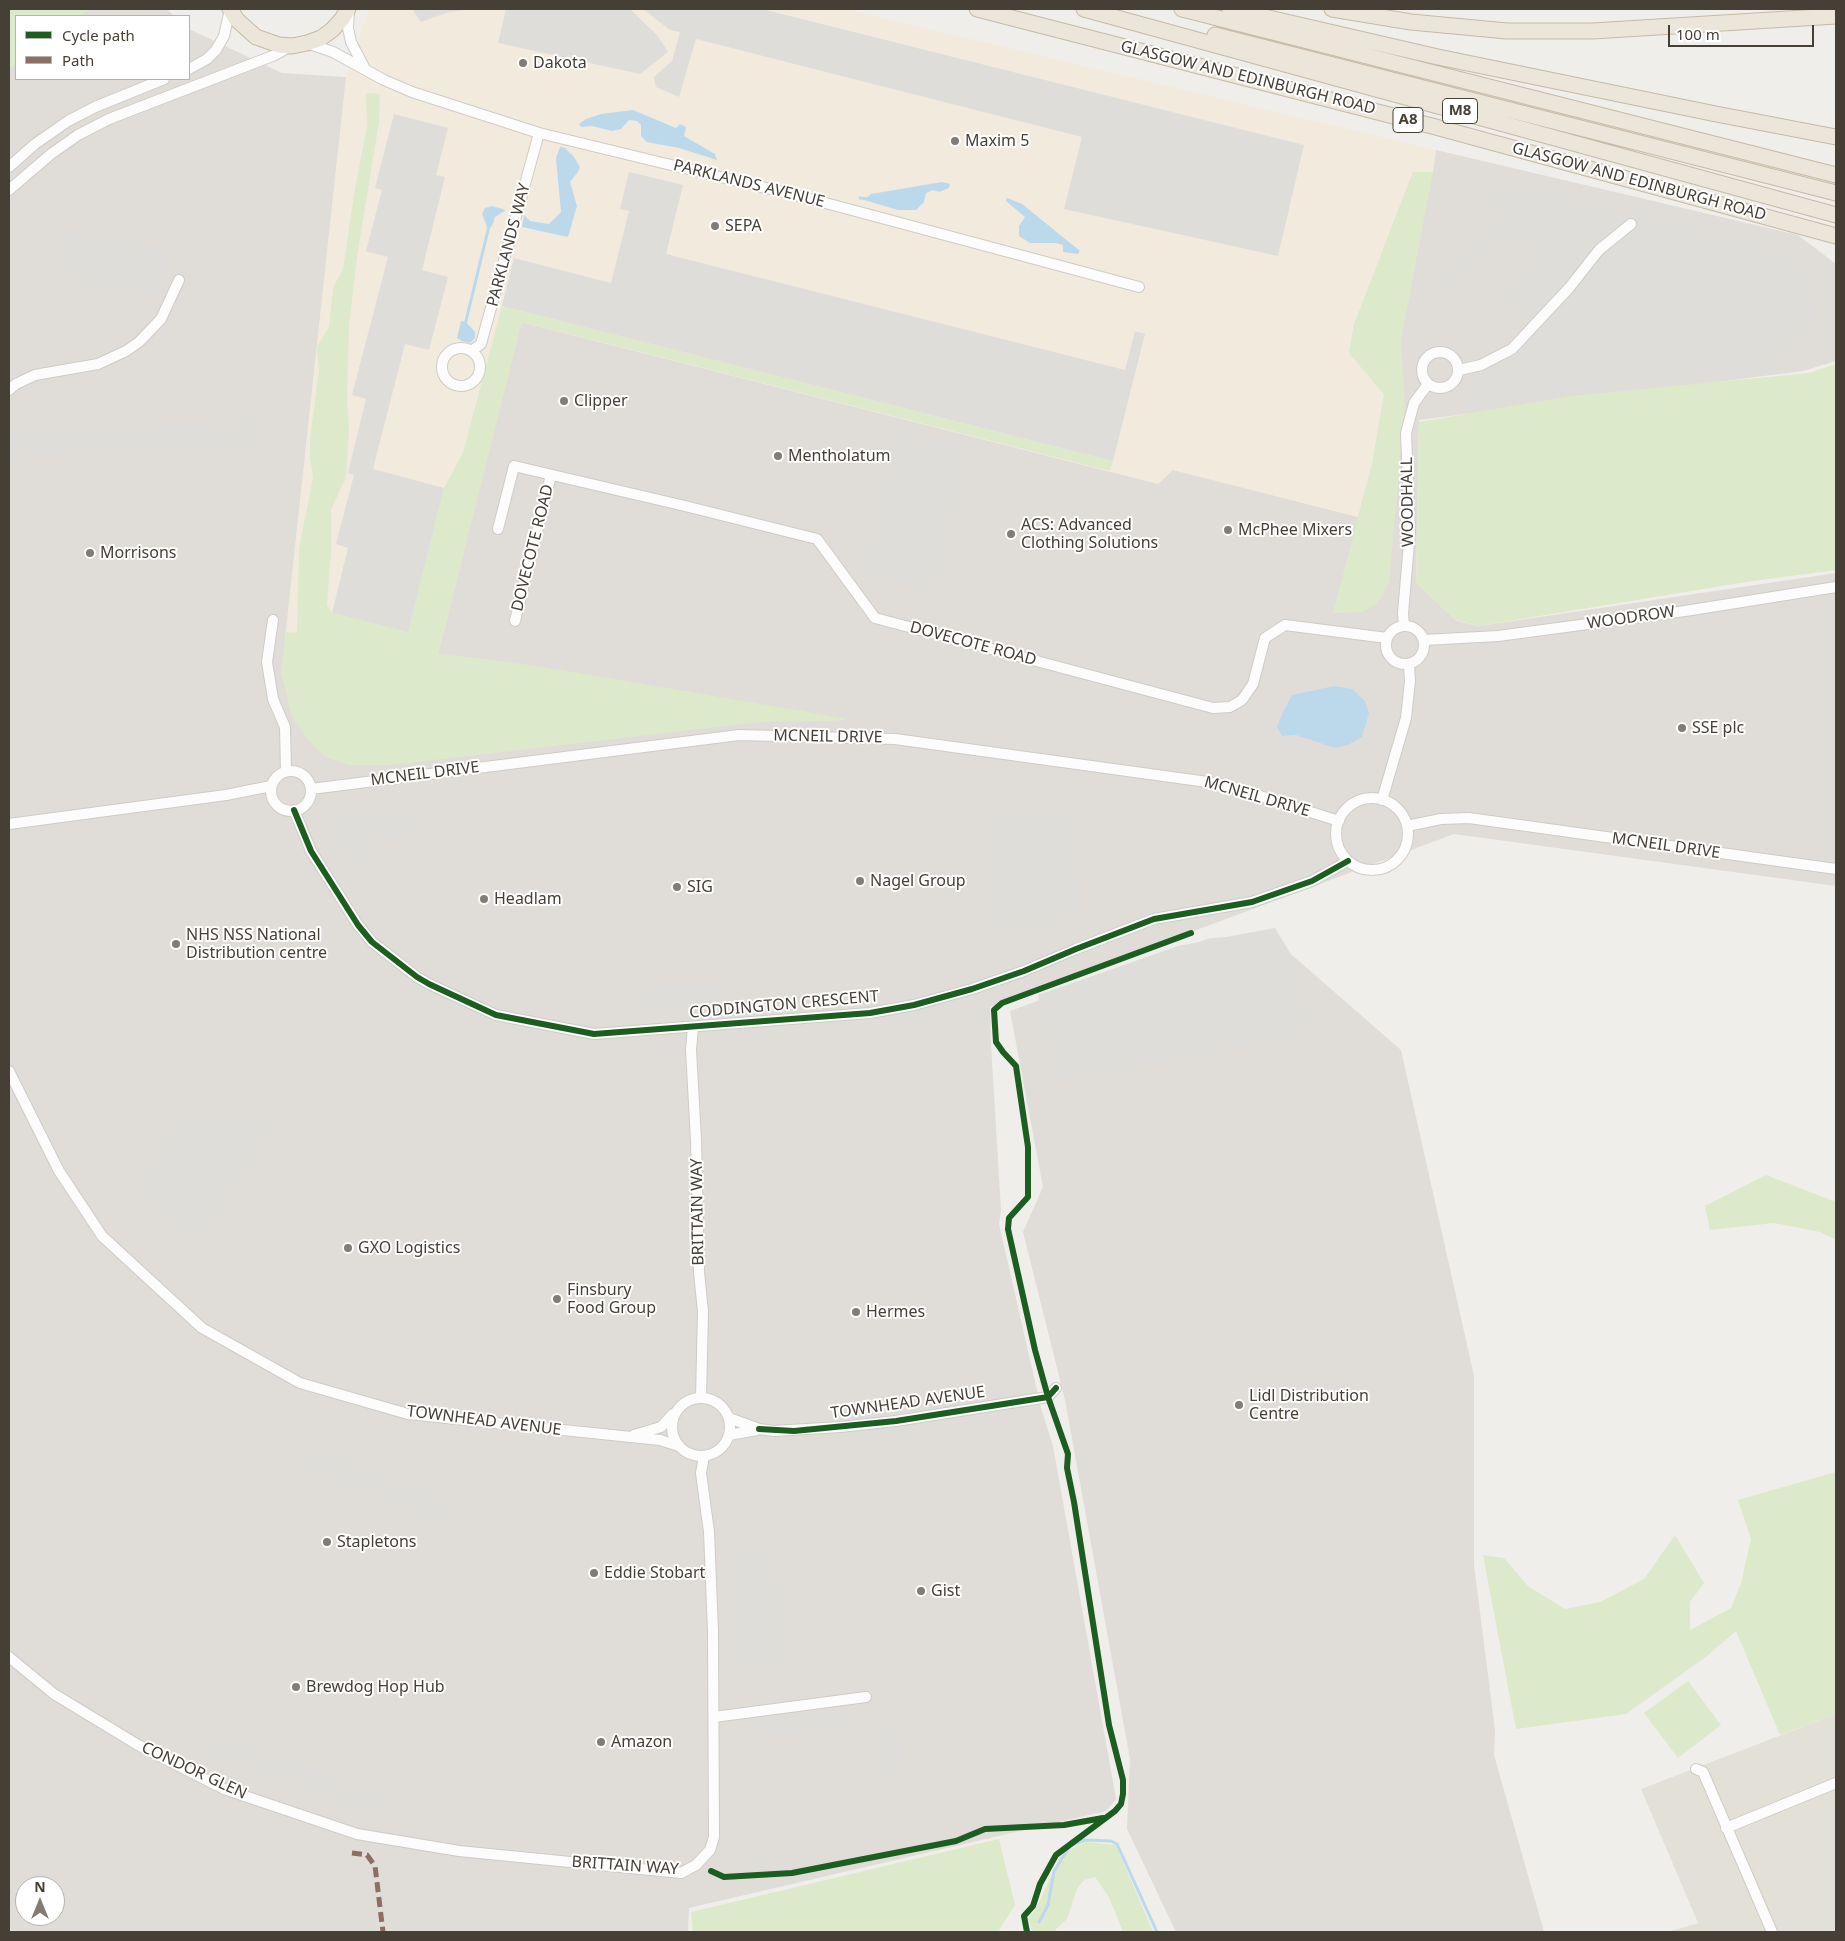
<!DOCTYPE html>
<html>
<head>
<meta charset="utf-8">
<style>
	body { margin:0 }
	#map { position:relative; width:1845px; height:1941px; overflow:hidden; background:#f0eeea; font-family:"Noto Sans",sans-serif }
	canvas { display:block }
	.frame { position:absolute; inset:0; border:10px solid #463f36; pointer-events:none }
	.legend { position:absolute; left:15px; top:15px; width:175px; height:65px; box-sizing:border-box; background:#fff; border:1px solid #b5b2af; margin:0; padding:6px 9px; list-style:none; font-size:15px; color:#463f36 }
	.legend li { display:flex; align-items:center; gap:10px; height:25px }
	.legend b { width:25px; border:1px solid #b5b2af }
	.north { position:absolute; left:15px; top:1876px; width:50px; height:50px; box-sizing:border-box; background:#fff; border:1px solid #b5b2af; border-radius:50%; rotate:0deg; font-size:14px; font-weight:700; line-height:20px; text-align:center; color:#463f36 }
	.north::after { content:''; display:block; margin:auto; width:18px; height:22px; background:#827c75; clip-path:polygon(50% 0,100% 100%,50% 72%,0 100%) }
	.scale { position:absolute; left:1668px; top:25px; width:146px; height:22px; box-sizing:border-box; border:2px solid #463f36; border-top:0; padding-left:6px; font-size:15px; line-height:18px; white-space:nowrap; color:#463f36; -webkit-text-stroke:4px #fff; paint-order:stroke }
</style>
</head>
<body>
<div id="map">
<canvas width="1845" height="1941"></canvas>
<div class="frame"></div>
<ul class="legend">
<li><b style="height:6px;background:#1b5e20"></b>Cycle path</li>
<li><b style="height:6px;background:#8d6e63"></b>Path</li>
</ul>
<div class="north">N</div>
<div class="scale">100 m</div>
</div>
<script>
const context = document.querySelector('canvas').getContext('2d');
context.lineJoin = 'round';
function fillPath(path, color) {
  context.fillStyle = color;
  context.fill(path, 'evenodd');
}
function poly(rows) {
  const path = new Path2D();
  for (const r of rows) {
    if (r.length === 3) {
      path.moveTo(r[0] + r[2], r[1]);
      path.arc(r[0], r[1], r[2], 0, 2 * Math.PI);
      continue;
    }
    path.moveTo(r[0], r[1]);
    for (let i = 2; i < r.length; i += 2) path.lineTo(r[i], r[i + 1]);
  }
  return path;
}
function trace(path, color, width, dash) {
  context.strokeStyle = color;
  context.lineWidth = width;
  context.lineCap = dash ? 'butt' : 'round';
  context.setLineDash(dash || []);
  context.stroke(path);
}
function label(font, color, halo, rows, align = 'center') {
  context.font = font + ' "Noto Sans",sans-serif';
  context.lineWidth = 4;
  context.setLineDash([]);
  context.textBaseline = 'middle';
  context.strokeStyle = halo;
  context.fillStyle = color;
  for (const [text, x, y, turn = 0] of rows) {
    context.save();
    context.translate(x, y);
    context.rotate((+turn || 0) * Math.PI / 180);
    context.textAlign = isNaN(turn) ? turn : align;
    if (halo) context.strokeText(text, 0, 0);
    context.fillText(text, 0, 0);
    context.restore();
  }
}
fillPath(poly([
	[1836,1714,1836,1932,1668,1932,1698,1923,1641,1789]
]), '#e3e0d7');
fillPath(poly([
	[369,9,845,9,1436,150,1433,172,1413,172,1354,325,1349,353,1384,393,1372,465,1359,517,1174,470,1158,484,522,322,437,655,285,639,346,77]
]), '#f2eadd');
fillPath(poly([
	[9,9,167,9,174,16,16,16,16,79,189,79,189,29,282,73,346,77,285,639,438,654,521,322,1158,484,1173,470,1358,517,1372,465,1384,394,1349,353,1354,325,1413,172,1433,172,1436,150,1798,235,1836,264,1836,361,1803,371,1419,420,1416,583,1457,621,1479,626,1836,573,1836,886,1454,834,990,1007,991,1045,1001,1210,999,1224,1041,1408,1053,1446,1116,1799,1106,1811,689,1908,688,1932,9,1932],
	[25,1886,55,1886,55,1916,25,1916],
	[1269,935,1401,1050,1474,1376,1474,1565,1495,1730,1494,1755,1544,1932,1176,1932,1127,1829,1130,1759,1065,1400,1023,1232,1043,1187,1010,1011,1210,938]
]), '#e0ddd8');
fillPath(poly([
	[9,9,90,9,80,16,16,16,16,64,9,69],
	[366,93,380,94,379,122,357,256,349,326,347,399,349,429,346,477,331,510,331,550,327,605,332,613,408,631,444,488,463,453,502,306,1113,461,1110,471,522,322,438,654,486,659,549,668,848,719,833,721,760,722,390,765,348,765,324,756,309,741,292,716,281,672,286,632,297,633,299,548,313,478,310,458,310,439,319,371,317,347,329,327,333,288,343,269,355,188,367,127],
	[1413,172,1433,172,1401,340,1405,406,1389,582,1378,603,1363,612,1333,613,1372,465,1384,394,1349,353,1354,325],
	[1836,364,1836,570,1746,582,1479,626,1456,620,1416,583,1419,422,1572,396,1809,373],
	[1766,1175,1836,1202,1836,1240,1820,1232,1774,1223,1710,1230,1705,1206],
	[1836,1472,1836,1714,1780,1735,1736,1631,1707,1656,1626,1714,1516,1729,1483,1555,1504,1558,1528,1586,1565,1609,1600,1602,1644,1579,1675,1535,1704,1583,1690,1602,1690,1630,1731,1608,1741,1583,1751,1539,1738,1500],
	[1688,1681,1721,1725,1678,1758,1644,1713],
	[999,1839,1015,1905,998,1932,693,1932,691,1912],
	[1086,1842,1116,1845,1153,1932,1123,1932,1109,1897,1095,1877,1084,1880,1077,1889,1067,1919,1056,1929,1056,1932,1033,1932,1028,1919,1037,1907,1060,1857,1072,1848]
]), '#dde9cb');
fillPath(poly([
	[412,9,474,9,449,12,421,22],
	[506,9,630,9,657,35,668,52,640,74,498,43],
	[643,9,762,9,1304,145,1278,256,1064,209,1082,137,696,39,679,97,656,87,654,77,672,61,680,32,670,30],
	[394,114,448,128,436,175,445,177,422,270,448,277,429,350,405,344,373,469,444,488,408,632,332,613,348,548,336,544,354,475,348,473,366,399,352,395,388,257,366,251,382,190,375,188],
	[629,172,683,185,666,254,1125,370,1135,331,1145,334,1113,461,502,306,514,258,611,283,629,211,620,209],
	[1496,178,1594,201,1618,221,1639,210,1699,227,1715,239,1731,235,1791,254,1811,271,1817,316,1761,370,1465,408,1462,390,1473,380,1500,367,1537,326,1505,295,1539,254,1515,234,1485,258,1483,255,1446,291,1435,275,1498,218,1491,209],
	[60,230,170,250,161,297,52,278],
	[267,418,268,442,9,458,9,435],
	[895,430,968,448,934,591,861,573],
	[416,812,418,837,371,840,371,861,341,862,331,813],
	[1077,815,1080,922,988,925,984,817],
	[1275,928,1301,971,1311,1034,1051,1082,1038,995,1178,946],
	[726,983,726,1009,642,1011,642,984],
	[180,1118,275,1122,195,1248,140,1186],
	[309,1448,456,1499,448,1527,301,1468],
	[758,1549,769,1551,778,1560,780,1664,731,1664,730,1568,744,1552],
	[849,1711,850,1729,741,1740,739,1722],
	[899,1716,906,1781,882,1784,874,1719],
	[214,1730,392,1799,385,1818,204,1753]
]), '#dfddda');
fillPath(poly([
	[633,110,676,128,680,124,686,127,684,136,715,154,717,160,679,148,647,142,641,136,641,125,637,121,629,120,621,129,612,131,592,126,581,127,579,124,586,119,601,114],
	[560,147,565,148,574,157,580,167,578,172,570,182,577,206,568,237,522,227,524,215,530,221,549,224,561,212,556,158],
	[942,182,950,184,949,188,939,192,933,190,926,193,924,202,916,210,898,210,864,200,871,194],
	[1007,198,1022,204,1080,251,1078,254,1063,252,1063,245,1056,243,1030,243,1019,236,1019,226,1025,217,1006,201],
	[492,206,506,210,495,217,492,226,488,229,482,214,485,208],
	[461,321,466,322,475,332,475,338,470,343,462,341,457,338],
	[1334,686,1352,689,1365,701,1369,713,1362,737,1348,745,1335,748,1296,735,1282,736,1277,727,1283,712,1292,695]
]), '#bcd9ec');
trace(poly([
	[860,198,868,199],
	[465,325,489,226],
	[1039,1922,1048,1905,1054,1871,1070,1846,1085,1840,1111,1841,1117,1844,1157,1932]
]), '#bcd9ec', 3);
const minor = poly([
	[349,10,348,28,351,42,364,67],
	[307,43,333,52,384,80,412,92,539,133,807,198,1139,287],
	[189,69,207,59,216,50,224,36,230,9],
	[9,167,35,144,68,121,95,107,164,79],
	[9,190,51,154,78,135,109,119,275,55,291,46],
	[461,367,19],
	[471,351,481,344,539,133],
	[1440,370,18],
	[1459,370,1481,365,1512,349,1569,288,1599,250,1631,224],
	[9,390,16,384,35,375,98,364,126,351,139,342,161,319,179,280],
	[498,529,514,466,685,506,817,539,875,618,1213,708,1230,707,1242,700,1253,684,1265,638,1285,625,1387,638],
	[273,620,267,662,273,699,285,727,286,771],
	[515,621,551,475],
	[1405,645,19],
	[1404,626,1403,613,1410,532,1406,433,1414,403,1428,384],
	[1424,640,1498,636,1685,611,1836,587],
	[291,791,20],
	[311,789,739,735,895,739,1222,784,1339,821],
	[1372,834,36],
	[1382,800,1406,718,1410,681,1409,665],
	[294,810,311,851,358,925,372,942,417,977,429,984,496,1015,594,1034,870,1013,914,1005,972,989,1024,971,1076,949,1154,919,1252,902,1312,881,1348,861],
	[9,824,226,795,271,786],
	[1407,826,1441,819,1469,818,1836,869],
	[693,1027,691,1050,696,1140,699,1272,703,1312,701,1397],
	[9,1071,59,1171,102,1236,202,1328,300,1383,408,1414,660,1440,679,1446],
	[701,1427,29],
	[729,1418,759,1429,774,1431,840,1427,896,1421,1048,1397,1056,1388],
	[634,1435,661,1427,673,1414],
	[729,1435,757,1430],
	[9,1657,54,1694,138,1745,224,1789,357,1834,459,1851,681,1873,696,1865,710,1850,714,1837,713,1631,709,1532,701,1473,704,1456],
	[714,1717,866,1697],
	[1696,1769,1703,1772,1772,1932],
	[1726,1828,1836,1783]
]);
const highway = poly([
	[230,9,237,20,256,37,279,45,292,46,307,43,321,38,332,30,342,19,348,9],
	[977,9,1432,126,1836,236],
	[1084,9,1836,215],
	[1182,9,1836,175],
	[1230,9,1438,57,1716,114,1836,137],
	[1332,9,1411,22,1507,31,1593,31,1836,16],
	[1215,35,1836,193]
]);
trace(minor, '#ceccc7', 12);
trace(highway, '#c6baa6', 17);
trace(minor, '#fdfcfc', 10);
trace(highway, '#ebe5da', 15);
trace(poly([
	[352,1853,367,1855,375,1866,383,1932]
]), '#8d6e63', 5, [10, 5]);
trace(poly([
	[294,810,311,851,358,925,372,942,417,977,429,984,496,1015,594,1034,870,1013,914,1005,972,989,1024,971,1076,949,1154,919,1252,902,1312,881,1348,861],
	[759,1429,794,1431,896,1421,1048,1397,1056,1388],
	[711,1871,724,1877,792,1873,956,1841,985,1829,1064,1825,1103,1818],
	[1027,1932,1024,1916,1033,1906,1040,1884,1056,1855,1115,1811,1121,1804,1123,1794,1123,1780,1109,1725,1074,1502,1067,1468,1068,1454,1048,1397,1035,1350,1008,1229,1009,1218,1028,1197,1028,1147,1016,1066,1003,1052,996,1042,994,1010,1002,1003,1191,933]
]), '#1b5e20', 6);
for (const [x, y, r, color] of [
	[523,63,5,"#827c75"],
	[955,141,5,"#827c75"],
	[715,226,5,"#827c75"],
	[564,401,5,"#827c75"],
	[778,456,5,"#827c75"],
	[1228,530,5,"#827c75"],
	[1011,534,5,"#827c75"],
	[90,553,5,"#827c75"],
	[1682,728,5,"#827c75"],
	[860,881,5,"#827c75"],
	[677,887,5,"#827c75"],
	[484,899,5,"#827c75"],
	[176,944,5,"#827c75"],
	[348,1248,5,"#827c75"],
	[557,1299,5,"#827c75"],
	[856,1312,5,"#827c75"],
	[1239,1405,5,"#827c75"],
	[327,1542,5,"#827c75"],
	[594,1573,5,"#827c75"],
	[921,1591,5,"#827c75"],
	[296,1687,5,"#827c75"],
	[601,1742,5,"#827c75"]
]) {
  const dot = new Path2D();
  dot.arc(x, y, r, 0, 2 * Math.PI);
  context.fillStyle = color;
  context.fill(dot);
  trace(dot, '#fff', 2);
}
for (const [x, y, w] of [
	[1460,111,35],
	[1408,120,30]
]) {
  const box = new Path2D();
  box.roundRect(x - w / 2, y - 12.5, w, 25, 4);
  context.fillStyle = '#fff';
  context.fill(box);
  trace(box, '#463f36', 1);
}
label('bold 15px', '#463f36', null, [
	["M8",1460,111],
	["A8",1408,120]
]);
label('16px', '#463f36', '#fff', [
	["Dakota",533,63],
	["Maxim 5",965,141],
	["SEPA",725,226],
	["Clipper",574,401],
	["Mentholatum",788,456],
	["ACS: Advanced",1021,525],
	["Clothing Solutions",1021,543],
	["McPhee Mixers",1238,530],
	["Morrisons",100,553],
	["SSE plc",1692,728],
	["Nagel Group",870,881],
	["SIG",687,887],
	["Headlam",494,899],
	["NHS NSS National",186,935],
	["Distribution centre",186,953],
	["GXO Logistics",358,1248],
	["Finsbury",567,1290],
	["Food Group",567,1308],
	["Hermes",866,1312],
	["Lidl Distribution",1249,1396],
	["Centre",1249,1414],
	["Stapletons",337,1542],
	["Eddie Stobart",604,1573],
	["Gist",931,1591],
	["Brewdog Hop Hub",306,1687],
	["Amazon",611,1742]
], 'left');
label('16px', '#463f36', '#fff', [
	["GLASGOW AND EDINBURGH ROAD",1248,78,14],
	["GLASGOW AND EDINBURGH ROAD",1639,182,15],
	["PARKLANDS AVENUE",749,184,14],
	["PARKLANDS WAY",509,245,-75],
	["WOODHALL",1408,502,-91],
	["DOVECOTE ROAD",533,548,-76],
	["WOODROW",1631,618,-8],
	["DOVECOTE ROAD",973,644,15],
	["MCNEIL DRIVE",828,737,1],
	["MCNEIL DRIVE",425,774,-7],
	["MCNEIL DRIVE",1257,797,16],
	["MCNEIL DRIVE",1666,846,8],
	["CODDINGTON CRESCENT",784,1005,-5],
	["BRITTAIN WAY",698,1212,-91],
	["TOWNHEAD AVENUE",908,1403,-8],
	["TOWNHEAD AVENUE",484,1421,7],
	["CONDOR GLEN",194,1771,25],
	["BRITTAIN WAY",625,1866,4]
]);
</script>
</body>
</html>
